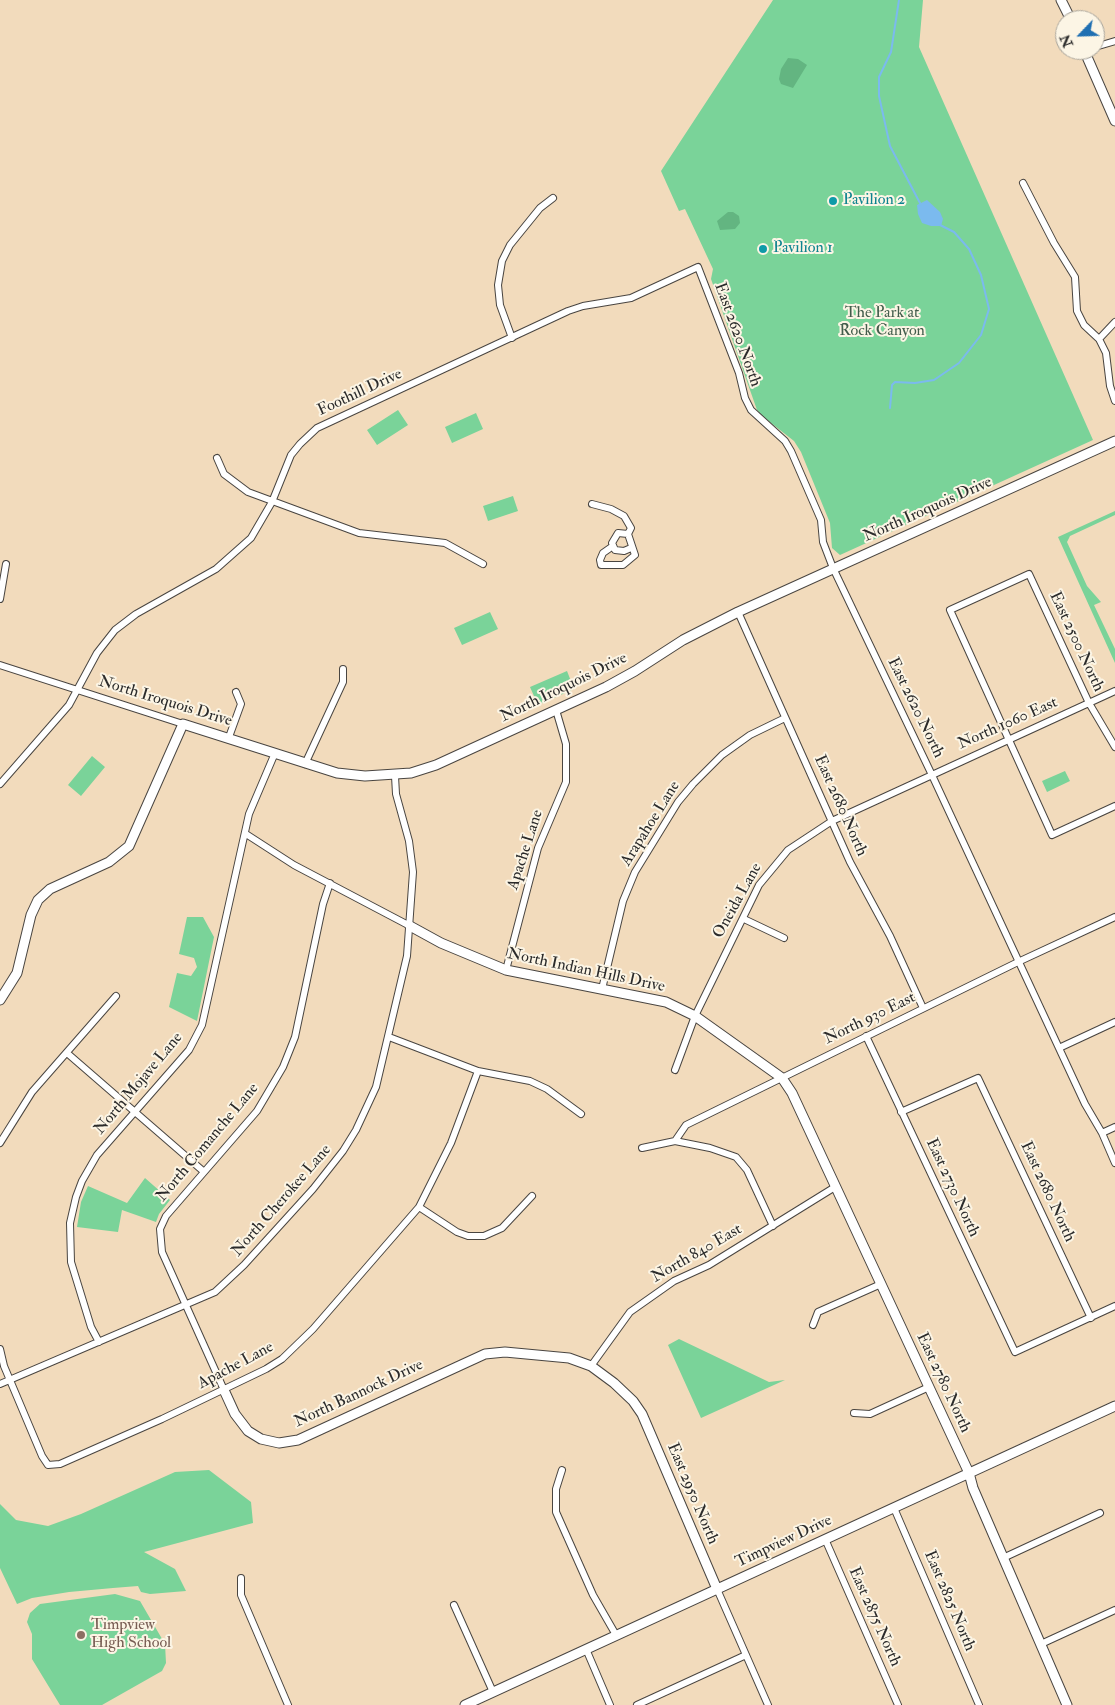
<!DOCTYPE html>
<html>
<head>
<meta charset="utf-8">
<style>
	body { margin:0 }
	#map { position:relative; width:1115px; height:1705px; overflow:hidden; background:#f2dbbc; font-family:"IM FELL Double Pica",serif }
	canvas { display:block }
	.north { position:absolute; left:1055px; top:10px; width:50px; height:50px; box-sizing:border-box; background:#fcf5e5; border:1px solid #a8a49b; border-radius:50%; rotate:246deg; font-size:14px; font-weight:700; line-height:20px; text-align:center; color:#2b2b2b }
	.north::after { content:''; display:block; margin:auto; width:18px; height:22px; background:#1f6fb2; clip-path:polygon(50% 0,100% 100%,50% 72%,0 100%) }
</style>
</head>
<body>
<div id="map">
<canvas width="1115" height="1705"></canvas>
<div class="north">N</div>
</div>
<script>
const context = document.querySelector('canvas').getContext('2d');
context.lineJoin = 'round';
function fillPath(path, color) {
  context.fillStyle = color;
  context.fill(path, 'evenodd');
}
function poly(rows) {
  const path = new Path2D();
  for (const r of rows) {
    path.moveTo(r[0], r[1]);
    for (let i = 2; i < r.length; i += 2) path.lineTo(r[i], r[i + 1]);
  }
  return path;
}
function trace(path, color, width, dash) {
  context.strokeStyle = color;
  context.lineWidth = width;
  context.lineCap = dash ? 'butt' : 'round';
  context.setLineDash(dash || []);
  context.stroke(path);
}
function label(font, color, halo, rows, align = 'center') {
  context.font = font + ' "IM FELL Double Pica",serif';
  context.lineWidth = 4;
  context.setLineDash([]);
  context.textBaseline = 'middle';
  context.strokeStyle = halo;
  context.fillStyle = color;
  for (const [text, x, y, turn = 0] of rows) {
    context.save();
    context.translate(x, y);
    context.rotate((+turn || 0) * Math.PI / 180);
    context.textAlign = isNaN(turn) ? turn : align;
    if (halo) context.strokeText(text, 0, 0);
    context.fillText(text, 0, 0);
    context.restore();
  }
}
fillPath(poly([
	[773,0,923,0,919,47,1093,440,840,555,832,548,830,523,801,452,794,441,762,416,757,410,711,279,713,269,685,209,679,211,661,171],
	[398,410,408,425,377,445,367,430],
	[476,413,483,429,452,443,445,427],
	[513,496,518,511,488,521,483,506],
	[1115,511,1115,515,1070,536,1067,542,1087,586,1101,602,1094,605,1115,649,1115,663,1058,537],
	[490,612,498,629,462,645,454,628],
	[567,671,574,689,538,705,530,687],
	[92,756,105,767,81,796,68,785],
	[1065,771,1070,781,1047,792,1042,781],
	[187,917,203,917,214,937,197,1021,169,1007,177,973,191,976,197,967,194,958,179,954],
	[145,1178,170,1200,159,1214,156,1222,122,1210,118,1232,77,1227,81,1202,88,1186,127,1203],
	[679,1339,769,1382,785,1380,701,1418,668,1345],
	[209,1470,251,1502,253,1523,144,1552,175,1569,186,1591,150,1594,141,1592,138,1586,113,1588,69,1592,32,1598,17,1604,0,1568,0,1504,16,1520,48,1526,81,1514,175,1472],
	[115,1594,140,1601,165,1644,166,1663,162,1671,102,1705,60,1705,32,1659,32,1634,27,1622,30,1613,40,1604]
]), '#7ad399');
fillPath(poly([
	[788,58,798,59,807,65,793,88,781,84,779,79,781,69],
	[728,212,733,212,739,216,740,223,735,229,720,230,717,221]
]), '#63b581');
fillPath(poly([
	[927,200,940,212,943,219,941,226,931,226,922,223,918,214,917,205]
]), '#7bbaee');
trace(poly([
	[899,0,891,52,879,77,879,96,890,146,921,205],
	[890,408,892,385,895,382,915,383,934,380,959,363,981,335,989,309,981,275,969,249,954,232,940,225]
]), '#7bbaee', 2);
const street = poly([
	[1095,47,1115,41],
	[1023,183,1054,243,1075,277,1077,311,1084,325,1099,339,1106,353,1110,386,1115,401],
	[512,338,500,305,498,285,502,261,510,245,540,208,553,198],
	[1099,339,1115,322],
	[217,458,224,474,248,492,359,533,445,543,483,564],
	[592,504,611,509,624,516,631,528,628,534],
	[613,546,603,553,600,560,601,565,623,565,635,555,628,534,618,533,612,543,615,550,624,551,631,548],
	[0,599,6,564],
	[738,612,850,862,890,936,923,1008],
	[0,665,183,724],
	[229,737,241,704,236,692],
	[1115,747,1089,703,1029,574,950,610,1052,835,1115,806],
	[305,764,343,682,343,669],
	[0,784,69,705,97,653,115,630,136,614,216,569,251,538,272,502,291,455,300,444,317,428,568,311,583,306,631,298,698,267,739,373,745,398,751,410,785,441,791,451,821,520,823,542,833,568,931,773,1085,1104,1102,1133,1115,1163],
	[246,834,294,865,410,926],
	[744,919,784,938],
	[506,970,538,848,566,782,566,744,556,710],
	[602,989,623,901,635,872,678,802,693,784,722,755,750,735,785,718],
	[866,1036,1015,1352,1115,1306],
	[389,1037,478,1071,530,1081,547,1089,581,1114],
	[1059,1048,1115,1022],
	[67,1053,203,1171],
	[675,1070,695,1016,759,885,788,850,832,821,1115,691],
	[901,1112,978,1078,1091,1318],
	[1102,1133,1115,1127],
	[675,1141,710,1148,736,1157,747,1170,773,1226],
	[0,1143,32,1092,116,996],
	[642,1148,675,1141,686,1125,1018,962,1115,917],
	[419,1207,457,1232,468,1236,484,1236,502,1228,532,1196],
	[813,1325,818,1312,881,1284],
	[99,1342,91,1327,71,1262,70,1223,76,1197,82,1181,97,1155,189,1050,202,1025,249,814,275,753],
	[0,1349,4,1366,42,1456,48,1465,60,1464,162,1419,266,1369,282,1359,313,1329,419,1207,451,1143,478,1071],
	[591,1366,630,1312,674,1281,709,1265,835,1187],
	[0,1384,215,1292,244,1265,313,1189,343,1151,356,1130,376,1087,407,956,413,872,409,841,396,794,395,776],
	[224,1390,162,1252,160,1229,166,1216,257,1111,283,1067,295,1037,323,904,330,883],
	[854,1413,870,1414,929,1387],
	[562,1470,556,1489,556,1512,593,1595,616,1635],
	[894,1508,979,1705],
	[825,1539,898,1705],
	[1003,1558,1100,1513],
	[241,1578,241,1595,288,1705],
	[717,1589,768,1705],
	[454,1605,493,1692],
	[1041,1644,1115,1610],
	[586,1649,610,1705],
	[637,1705,746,1655]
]);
const secondary = poly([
	[1061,0,1071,20],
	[1084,50,1115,121],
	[410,926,441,943,506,970,666,1002,695,1016,782,1078,792,1093,969,1473,973,1488,1067,1705],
	[0,1000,17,973,31,915,38,900,50,889,109,862,129,846,183,724,337,773,365,776,411,773,436,765,606,687,635,671,683,640,738,612,1115,441],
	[224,1390,235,1414,248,1431,261,1439,279,1443,298,1440,485,1354,505,1352,569,1358,591,1366,614,1383,633,1401,642,1414,717,1589],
	[465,1705,1115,1406]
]);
trace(street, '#494541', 8);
trace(secondary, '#494541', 11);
trace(street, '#fff', 6);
trace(secondary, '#fff', 9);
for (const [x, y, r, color] of [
	[833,201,5,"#0f9aa8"],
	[763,249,5,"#0f9aa8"],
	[81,1635,5,"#8d6e63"]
]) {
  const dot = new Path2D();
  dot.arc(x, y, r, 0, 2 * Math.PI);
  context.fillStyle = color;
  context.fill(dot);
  trace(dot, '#fcf5e5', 2);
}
label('16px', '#0d838f', '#fcf5e5', [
	["Pavilion 2",843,201],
	["Pavilion 1",773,249]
], 'left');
label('16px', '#435d4c', '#fcf5e5', [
	["The Park at",882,314],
	["Rock Canyon",882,332]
]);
label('16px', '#2b2b2b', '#fcf5e5', [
	["East 2620 North",737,335,70],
	["Foothill Drive",360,393,-25],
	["North Iroquois Drive",928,510,-24],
	["East 2500 North",1076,642,65],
	["North Iroquois Drive",564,688,-26],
	["North Iroquois Drive",165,702,17],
	["East 2620 North",915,708,64],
	["North 1060 East",1008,724,-24],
	["East 2680 North",840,806,66],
	["Arapahoe Lane",651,824,-58],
	["Apache Lane",526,850,-72],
	["Oneida Lane",738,901,-61],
	["North Indian Hills Drive",586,971,12],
	["North 930 East",870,1019,-26],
	["North Mojave Lane",139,1084,-50],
	["North Comanche Lane",208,1143,-50],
	["East 2730 North",952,1188,65],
	["East 2680 North",1047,1192,65],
	["North Cherokee Lane",282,1201,-49],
	["North 840 East",697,1254,-30],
	["Apache Lane",236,1366,-28],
	["East 2780 North",943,1383,65],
	["North Bannock Drive",359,1394,-25],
	["East 2950 North",692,1494,67],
	["Timpview Drive",784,1542,-25],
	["East 2825 North",949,1601,67],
	["East 2875 North",874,1617,66]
]);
label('16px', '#785e54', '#fcf5e5', [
	["Timpview",91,1626],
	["High School",91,1644]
], 'left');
</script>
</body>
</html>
